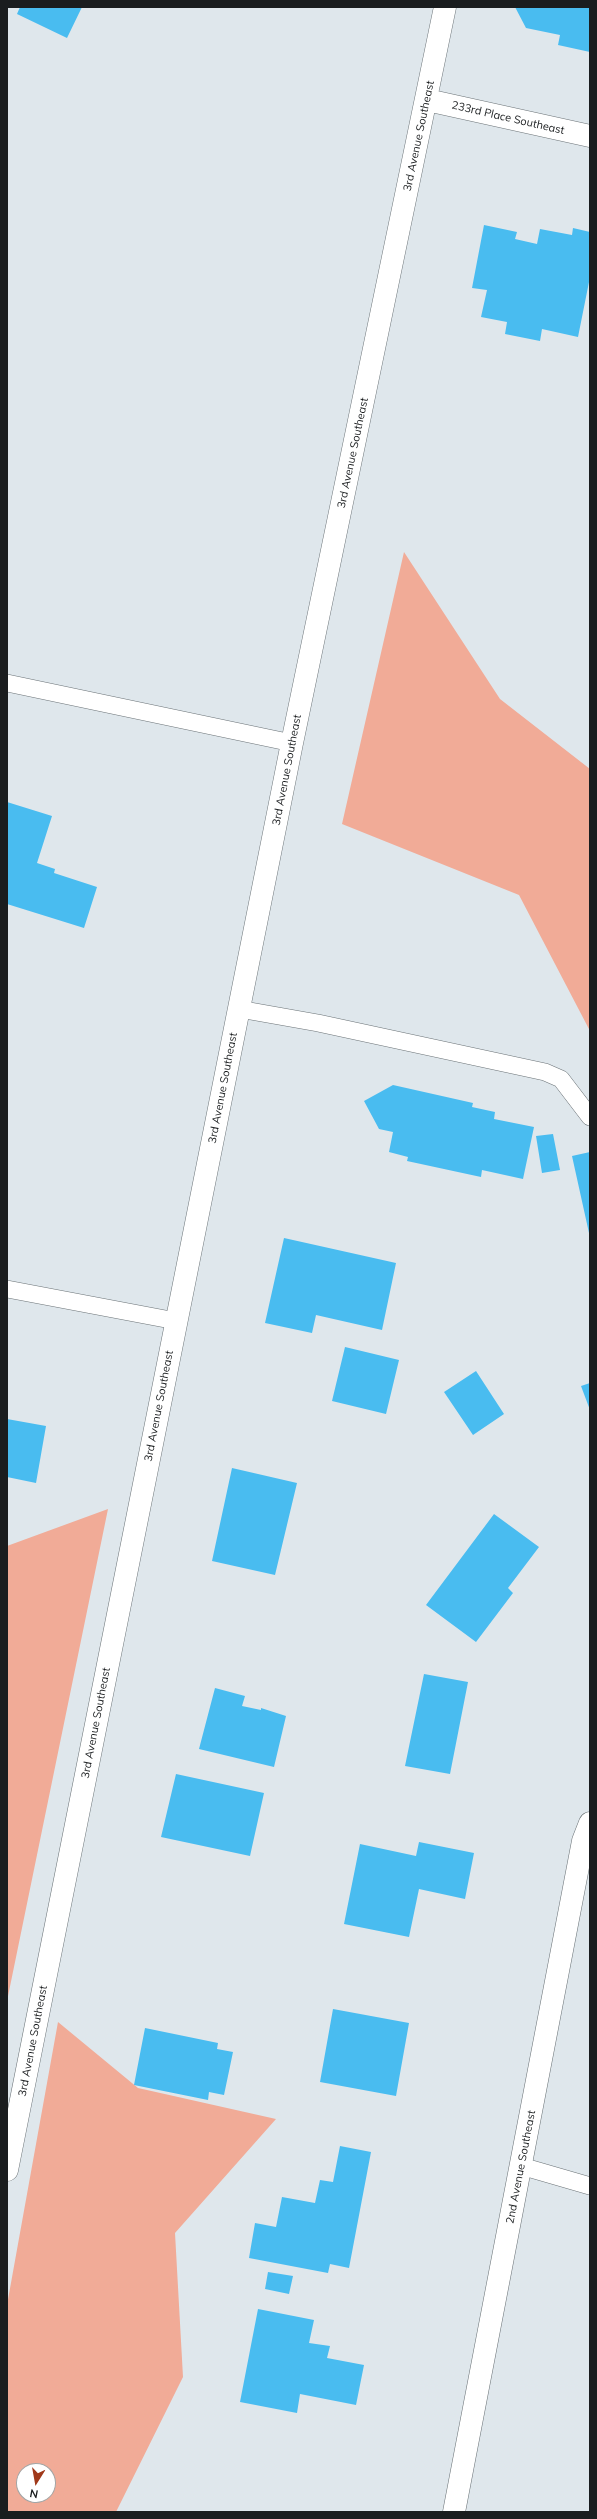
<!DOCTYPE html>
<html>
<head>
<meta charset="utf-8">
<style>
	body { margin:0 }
	#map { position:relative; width:597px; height:2519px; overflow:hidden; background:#dfe7ec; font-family:Mulish,sans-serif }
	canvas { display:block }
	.frame { position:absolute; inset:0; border:8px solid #1a1d1f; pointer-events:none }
	.north { position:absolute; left:16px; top:2463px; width:40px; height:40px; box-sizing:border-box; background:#fff; border:1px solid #a3a5a5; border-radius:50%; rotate:191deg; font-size:11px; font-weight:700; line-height:16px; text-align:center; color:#1a1d1f }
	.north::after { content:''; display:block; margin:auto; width:14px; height:18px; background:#a0391a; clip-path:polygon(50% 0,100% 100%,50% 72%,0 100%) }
</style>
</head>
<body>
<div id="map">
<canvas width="597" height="2519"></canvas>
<div class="frame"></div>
<div class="north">N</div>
</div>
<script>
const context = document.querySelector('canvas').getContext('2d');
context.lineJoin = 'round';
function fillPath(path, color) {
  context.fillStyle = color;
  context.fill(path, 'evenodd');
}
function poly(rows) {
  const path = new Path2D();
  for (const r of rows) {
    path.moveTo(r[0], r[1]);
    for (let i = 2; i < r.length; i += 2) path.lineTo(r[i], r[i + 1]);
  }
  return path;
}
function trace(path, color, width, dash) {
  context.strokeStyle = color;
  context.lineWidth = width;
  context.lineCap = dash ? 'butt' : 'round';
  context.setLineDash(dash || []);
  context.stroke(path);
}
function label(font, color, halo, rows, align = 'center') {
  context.font = font + ' Mulish,sans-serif';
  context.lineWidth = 3;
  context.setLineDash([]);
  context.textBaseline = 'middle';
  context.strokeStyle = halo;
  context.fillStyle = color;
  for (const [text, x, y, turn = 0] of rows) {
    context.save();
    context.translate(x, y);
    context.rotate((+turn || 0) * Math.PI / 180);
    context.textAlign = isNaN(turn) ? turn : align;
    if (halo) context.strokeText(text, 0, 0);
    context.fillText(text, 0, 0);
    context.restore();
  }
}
fillPath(poly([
	[404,552,500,699,590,769,590,1031,519,895,342,824],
	[108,1509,7,2001,7,1546],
	[58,2022,138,2088,276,2119,175,2233,183,2377,116,2512,7,2512,7,2305],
	[24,2471,48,2471,48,2495,24,2495]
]), '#f1ab97');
fillPath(poly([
	[20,7,82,7,67,38,17,14],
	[515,7,590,7,590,52,558,45,560,35,526,28],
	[484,225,517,232,515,239,537,244,540,229,572,235,573,228,590,232,590,277,578,337,542,329,540,341,505,334,507,322,481,317,487,290,472,288],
	[7,802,52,816,37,863,55,869,54,873,97,887,84,928,7,904],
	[393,1085,473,1103,472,1107,495,1112,494,1119,534,1127,523,1179,482,1170,481,1177,407,1161,408,1157,389,1152,393,1132,379,1129,364,1101],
	[553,1134,560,1170,542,1173,536,1136],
	[590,1152,590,1233,589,1233,572,1156],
	[284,1238,396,1263,382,1330,316,1315,312,1333,265,1323],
	[345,1347,399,1360,386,1414,332,1401],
	[476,1371,504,1414,473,1435,444,1392],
	[590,1383,590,1410,581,1386],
	[7,1419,46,1426,36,1483,7,1477],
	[232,1468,297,1483,275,1575,212,1561],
	[494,1514,539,1547,508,1588,513,1593,476,1642,426,1605],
	[424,1674,468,1682,450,1774,405,1766],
	[215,1688,245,1696,242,1706,261,1710,261,1708,286,1716,274,1767,199,1749],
	[176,1774,264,1793,250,1856,161,1837],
	[419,1842,474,1853,465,1899,419,1889,409,1937,344,1924,360,1844,416,1856],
	[333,2009,409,2023,396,2096,320,2082],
	[145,2028,218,2043,217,2049,233,2052,224,2095,209,2092,208,2100,134,2085],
	[340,2146,371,2152,349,2268,330,2264,328,2273,249,2258,255,2223,276,2227,282,2197,315,2203,320,2180,333,2182],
	[268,2272,293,2276,289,2294,265,2289],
	[258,2309,314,2320,309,2343,330,2346,327,2358,364,2365,356,2405,300,2394,297,2413,240,2402]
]), '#49bcf0');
const service = poly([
	[7,683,292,743],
	[239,1009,318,1023,545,1072,561,1079,590,1117],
	[7,1289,176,1321],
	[521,2166,590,2186]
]);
const minor = poly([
	[427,100,590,136],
	[7,2170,292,743,445,7],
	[454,2512,583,1841,590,1823]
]);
trace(service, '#6b7377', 18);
trace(minor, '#6b7377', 23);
trace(service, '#fff', 17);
trace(minor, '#fff', 22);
label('11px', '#1a1d1f', '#fff', [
	["233rd Place Southeast",508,118,13],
	["3rd Avenue Southeast",419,136,-78],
	["3rd Avenue Southeast",353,453,-78],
	["3rd Avenue Southeast",287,770,-79],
	["3rd Avenue Southeast",223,1088,-79],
	["3rd Avenue Southeast",159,1406,-79],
	["3rd Avenue Southeast",96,1723,-79],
	["3rd Avenue Southeast",33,2041,-79],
	["2nd Avenue Southeast",521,2167,-79]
]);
</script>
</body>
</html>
